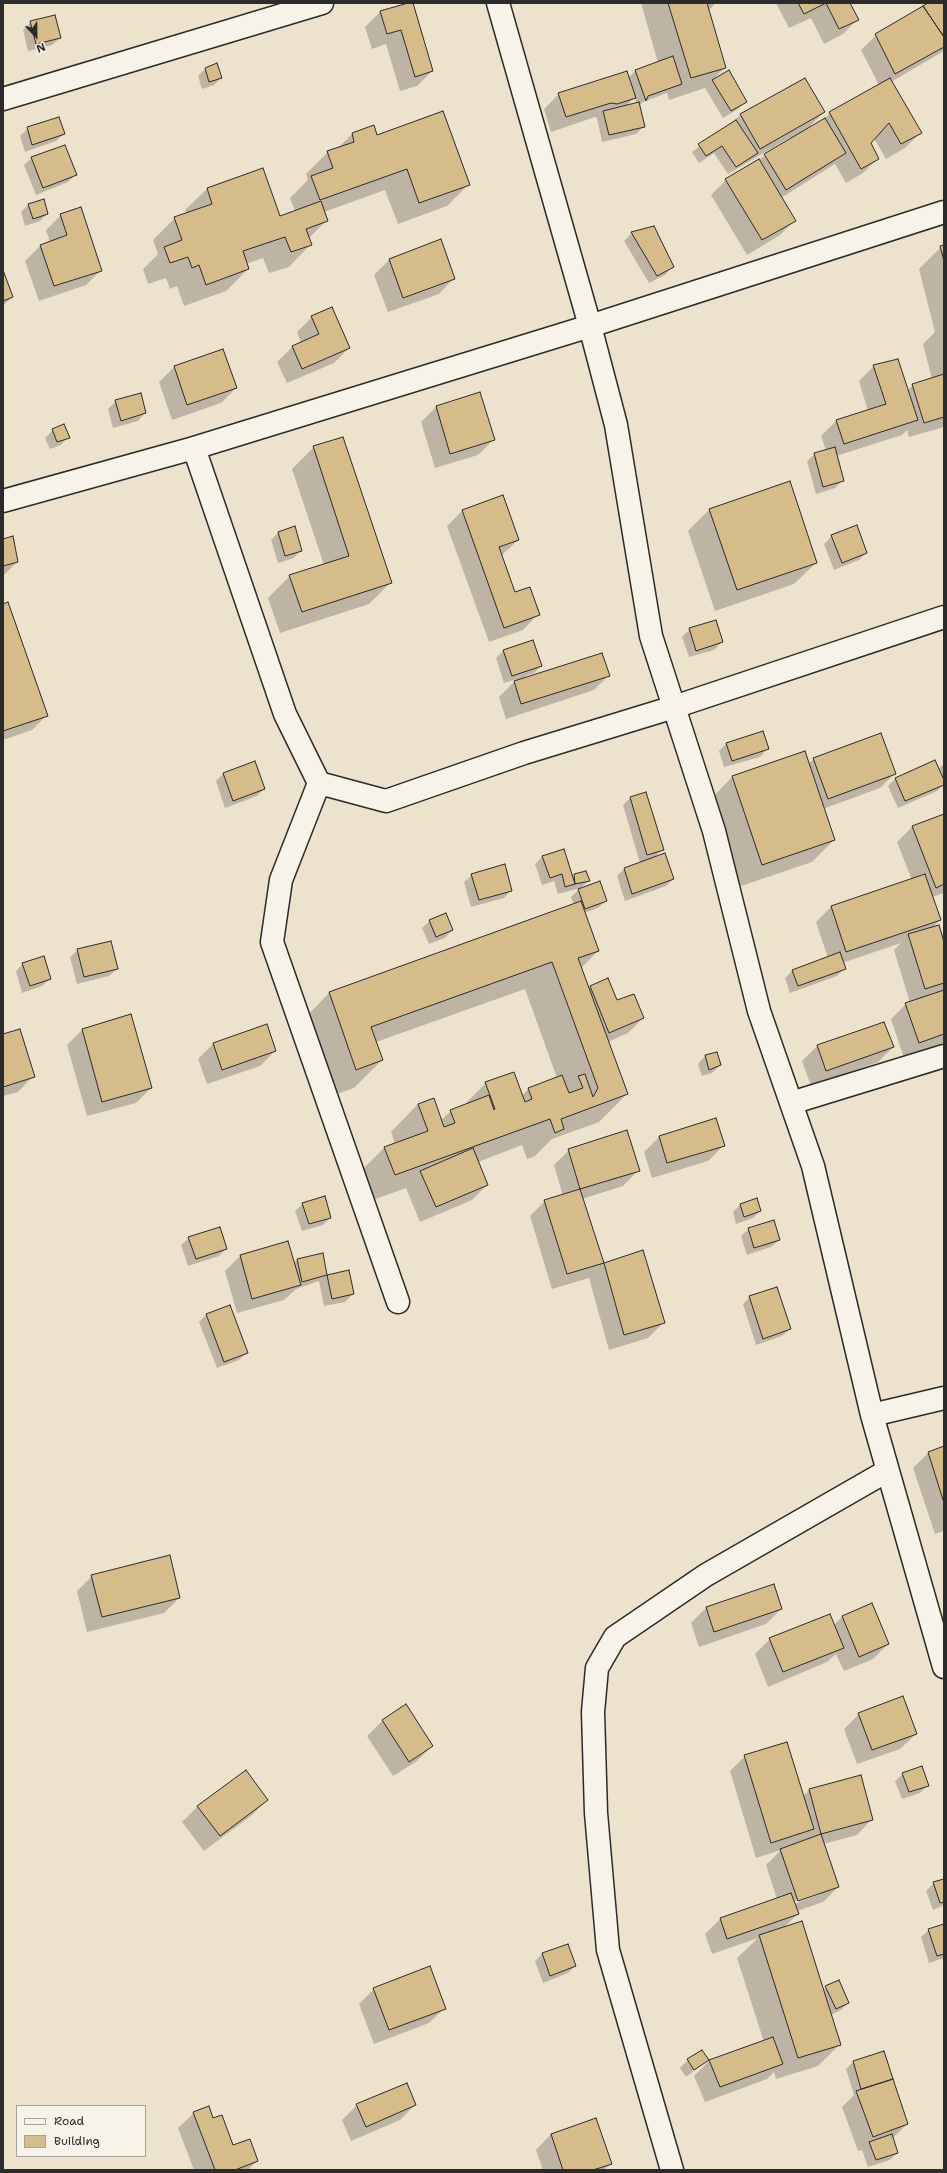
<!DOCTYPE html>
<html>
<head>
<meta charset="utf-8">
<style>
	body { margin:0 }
	#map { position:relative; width:947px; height:2173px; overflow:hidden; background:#ede2cc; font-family:"Shantell Sans",sans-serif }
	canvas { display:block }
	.frame { position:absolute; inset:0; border:4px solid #2b2b2b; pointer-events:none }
	.legend { position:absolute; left:16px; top:2105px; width:130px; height:52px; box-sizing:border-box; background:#f7f3e8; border:1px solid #a5a39c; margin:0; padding:5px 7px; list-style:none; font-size:12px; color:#2b2b2b }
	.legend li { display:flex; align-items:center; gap:8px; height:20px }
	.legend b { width:20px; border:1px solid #a5a39c }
	.north { position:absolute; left:16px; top:16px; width:40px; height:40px; -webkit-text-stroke:3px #f7f3e8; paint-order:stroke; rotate:158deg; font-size:11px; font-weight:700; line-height:16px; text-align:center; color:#2b2b2b }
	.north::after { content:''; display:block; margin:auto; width:14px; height:18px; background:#2b2b2b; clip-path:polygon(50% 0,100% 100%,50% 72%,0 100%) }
</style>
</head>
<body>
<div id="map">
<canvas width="947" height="2173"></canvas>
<div class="frame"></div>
<ul class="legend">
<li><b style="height:5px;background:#f7f3e8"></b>Road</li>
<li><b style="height:11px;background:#d6bb8b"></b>Building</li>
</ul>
<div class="north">N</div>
</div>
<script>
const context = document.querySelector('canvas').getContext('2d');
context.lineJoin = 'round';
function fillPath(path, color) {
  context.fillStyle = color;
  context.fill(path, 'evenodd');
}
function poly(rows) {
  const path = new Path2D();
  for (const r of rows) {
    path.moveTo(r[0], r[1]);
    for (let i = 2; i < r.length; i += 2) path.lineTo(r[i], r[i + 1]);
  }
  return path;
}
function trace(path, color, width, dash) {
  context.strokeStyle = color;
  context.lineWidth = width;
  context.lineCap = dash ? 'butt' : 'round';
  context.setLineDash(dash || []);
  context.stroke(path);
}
fillPath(poly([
	[412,3,432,71,417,86,400,91,386,44,372,49,365,27,380,12],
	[641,3,716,3,708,11,725,67,712,81,728,72,745,102,738,109,723,118,705,88,669,100,667,93,643,102,639,106,644,126,636,134,602,142,597,118,595,117,551,132,544,109,559,94,628,78,635,71,658,63],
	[635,98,637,104,626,106,630,102],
	[776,3,849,3,858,19,843,34,824,44,811,18,789,28],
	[929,3,944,3,944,51,891,82,920,133,905,148,886,159,874,138,869,143,878,158,863,173,846,183,835,164,781,198,795,220,780,235,747,255,711,195,726,180,790,140,789,138,728,174,714,153,699,163,692,152,741,115,824,112,807,129,823,120,830,113,879,85,861,50,876,35],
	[31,22,60,38,52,45,28,51,23,30],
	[205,69,221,78,214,85,202,89,198,76],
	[373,126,377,136,469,184,447,206,398,224,385,190,324,212,327,220,308,239,310,245,289,267,269,273,263,258,246,264,248,269,226,291,184,306,177,286,170,289,166,278,148,284,143,269,158,254,153,240,175,218,187,214,185,210,207,189,263,169,279,217,295,211,290,198,308,180,306,174,328,152,337,149,352,134],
	[28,128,64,134,56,141,25,152,20,136],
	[32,158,75,175,68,182,36,195,24,165],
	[28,205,47,214,40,221,25,226,21,212],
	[61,215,101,270,86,285,39,301,25,261,41,245,50,242,46,230],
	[653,227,672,267,665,275,649,283,624,241,632,233],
	[440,240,454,278,439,294,388,312,374,275,389,260],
	[944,246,944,427,909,437,907,430,902,435,836,456,843,480,835,488,816,494,807,461,815,454,826,450,821,436,836,421,868,411,859,381,874,366,907,391,913,385,932,379,923,344,935,332,919,269,941,247],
	[3,273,12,297,3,306],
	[312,317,349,348,334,363,287,383,277,362,292,347,301,343,297,332],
	[174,367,236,388,221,403,172,420,159,382],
	[116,401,145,413,138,421,113,428,108,409],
	[436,407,493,440,478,455,435,468,421,422],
	[53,430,68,437,61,445,50,449,45,438],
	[314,447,390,583,369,604,280,633,268,598,290,576,324,565,292,469],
	[502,497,518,540,501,556,515,593,538,614,523,630,489,642,447,526,462,511],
	[710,509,816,563,794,584,715,611,688,531],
	[278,533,301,550,294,558,278,563,271,540],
	[832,536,866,553,859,560,834,570,824,544],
	[3,540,17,562,3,576],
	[3,605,47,715,32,730,3,740],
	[690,629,722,642,714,650,689,657,682,637],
	[503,651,541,666,534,673,525,676,526,678,609,675,594,690,506,719,499,697,517,679,504,683,496,658],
	[727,743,767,749,760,757,724,767,719,751],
	[814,759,895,773,880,788,823,809,834,840,812,862,741,886,711,799,732,777,808,764],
	[255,762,264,789,257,796,225,808,216,781,223,774],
	[935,762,938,769,944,764,944,784,937,791,898,808,888,786,895,779],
	[646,793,663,849,654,858,673,879,666,886,625,901,617,876,624,869,640,863,623,805,630,798],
	[944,815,944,893,932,897,940,920,932,928,944,945,944,1043,904,1058,891,1019,906,1004,910,1003,894,950,901,943,842,963,844,969,837,976,790,993,785,978,792,971,828,958,816,922,831,907,912,880,897,842,912,827],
	[542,857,572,878,575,875,588,881,580,889,606,901,598,908,584,913,598,951,581,968,588,988,607,979,616,1002,643,1018,628,1033,608,1042,627,1094,599,1122,552,1139,535,1156,527,1159,522,1145,478,1162,487,1185,472,1200,420,1222,406,1188,367,1202,357,1175,385,1147,395,1144,391,1132,418,1104,441,1120,451,1111,463,1106,486,1083,522,1096,528,1089,557,1078,525,989,376,1042,382,1060,354,1088,329,1097,302,1021,329,993,574,905,571,897,580,888,558,894,554,881,542,885,535,864],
	[472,875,511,890,504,898,471,907,464,882],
	[430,921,452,930,445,938,429,944,422,928],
	[78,950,117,969,109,976,77,984,70,957],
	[23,964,50,979,42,986,22,993,16,971],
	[884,1023,893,1047,878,1062,811,1086,802,1061,817,1046],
	[82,1030,151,1088,136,1103,87,1116,67,1045],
	[3,1035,33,1076,18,1092,3,1096],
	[213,1044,275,1051,260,1066,207,1084,198,1059],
	[705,1056,720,1065,712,1073,702,1076,698,1064],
	[659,1137,723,1146,708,1161,652,1178,644,1152],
	[569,1150,638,1171,623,1186,582,1199,603,1264,642,1251,663,1323,648,1338,609,1350,589,1278,552,1289,530,1216,545,1201,563,1196,554,1165],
	[756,1199,760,1211,753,1218,736,1224,733,1212,740,1205],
	[303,1204,330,1218,323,1225,302,1231,295,1211],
	[749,1229,779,1240,771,1247,747,1255,741,1236],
	[189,1238,226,1249,219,1256,188,1266,181,1245],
	[322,1255,326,1276,348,1271,353,1294,345,1302,324,1306,319,1281,296,1289,284,1300,237,1313,225,1271,240,1256,293,1264,297,1260],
	[750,1297,790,1329,782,1336,756,1345,743,1304],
	[207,1314,247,1352,239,1360,217,1368,199,1322],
	[944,1447,944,1531,935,1534,913,1468,928,1453],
	[92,1576,179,1598,164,1613,87,1632,77,1591],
	[707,1607,781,1609,766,1624,699,1647,691,1623],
	[842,1617,888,1644,873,1659,844,1671,836,1654,827,1662,768,1687,755,1654,770,1639,834,1625],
	[405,1705,432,1746,417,1761,393,1776,367,1736,382,1721],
	[859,1714,916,1734,900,1749,857,1764,844,1729],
	[745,1756,803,1796,809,1790,860,1776,872,1819,857,1835,823,1844,838,1887,823,1902,797,1911,798,1914,783,1928,823,1990,838,1982,848,2003,841,2010,831,2015,840,2044,818,2066,776,2079,774,2072,767,2079,705,2102,694,2076,709,2061,764,2042,737,1958,758,1938,712,1954,705,1934,720,1919,777,1899,766,1865,781,1850,756,1858,730,1771],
	[821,1892,821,1894,794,1904,793,1902],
	[245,1771,267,1800,252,1815,204,1851,182,1822,197,1807],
	[903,1774,928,1785,920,1793,902,1799,895,1781],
	[944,1880,944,1905,933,1910,926,1891,934,1883],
	[944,1925,944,1958,929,1963,921,1937,929,1930],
	[542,1954,575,1966,568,1973,543,1983,535,1961],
	[374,1989,444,2008,429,2023,374,2044,359,2004],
	[884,2052,907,2124,893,2138,897,2153,890,2160,868,2167,862,2150,858,2151,842,2107,854,2095,846,2069,853,2062],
	[688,2060,708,2060,686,2077,680,2068],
	[357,2105,415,2105,400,2120,351,2141,342,2120],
	[194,2113,213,2120,233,2146,257,2161,248,2170,194,2170,178,2128],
	[551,2134,611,2163,604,2170,543,2170,536,2150]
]), '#0003');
const building = poly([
	[408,3,413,3,433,71,415,77,401,30,387,34,380,11,408,3],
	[668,3,707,3,726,68,691,78,668,3],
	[798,3,850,3,859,20,839,29,826,3,804,14,798,3],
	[928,3,944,3,944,37,923,6,928,3],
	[923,6,944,37,944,47,895,74,875,34,923,6],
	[55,15,61,38,36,44,30,21,55,15],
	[673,56,682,84,648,96,646,101,635,70,673,56],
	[217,63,222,78,209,82,205,68,217,63],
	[729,70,747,102,731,111,712,80,729,70],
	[627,71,636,98,617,104,611,103,566,117,558,93,627,71],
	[805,78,825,112,760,149,740,114,805,78],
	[890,78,922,133,901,144,889,123,871,143,879,159,861,169,829,112,890,78],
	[639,102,645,127,609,135,603,111,639,102],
	[443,111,470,185,419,203,407,169,320,200,311,176,333,168,327,151,354,142,352,133,374,125,377,135,443,111],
	[59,117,65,134,32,145,27,127,59,117],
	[825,118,846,153,786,190,764,154,825,118],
	[736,120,758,153,736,167,722,146,706,156,698,144,736,120],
	[65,145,77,175,43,188,31,157,65,145],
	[759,159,796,221,762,240,725,179,759,159],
	[263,168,280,216,321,201,328,221,306,229,312,245,291,252,285,237,243,251,249,269,206,285,199,265,192,268,188,257,170,263,164,247,182,240,174,217,212,204,207,188,263,168],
	[44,199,48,214,33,219,28,204,44,199],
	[81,207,102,271,54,286,40,245,67,235,60,214,81,207],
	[654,226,674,267,657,276,631,232,654,226],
	[441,239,455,279,403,298,389,259,441,239],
	[944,245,944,261,940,246,944,245],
	[3,270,13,297,3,301,3,270],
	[332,307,350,348,302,369,292,346,319,334,311,316,332,307],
	[223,349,237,388,187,405,174,366,223,349],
	[898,359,918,420,844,444,836,420,886,404,873,365,898,359],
	[944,374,944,417,924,423,912,384,944,374],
	[480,392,495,440,450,454,436,406,480,392],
	[141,393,146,413,121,421,115,400,141,393],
	[64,424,70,438,57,442,52,429,64,424],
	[343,437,392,583,302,612,289,575,349,556,313,446,343,437],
	[835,447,844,481,823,487,814,453,835,447],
	[790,481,817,563,737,590,709,509,790,481],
	[503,495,519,540,499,547,515,592,530,587,540,615,504,628,462,510,503,495],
	[857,525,867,553,842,563,831,535,857,525],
	[295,526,302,551,285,556,278,532,295,526],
	[13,536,18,562,3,566,3,539,13,536],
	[8,602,48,716,3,731,3,604,8,602],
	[716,620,723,642,696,651,689,628,716,620],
	[533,640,542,666,512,676,503,650,533,640],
	[602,653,610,676,521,704,514,681,602,653],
	[763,731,769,749,732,761,726,743,763,731],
	[881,733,896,774,828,799,813,758,881,733],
	[805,751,835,840,762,865,732,776,805,751],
	[935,760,944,780,944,785,905,801,895,778,935,760],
	[255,761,265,789,233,801,223,773,255,761],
	[646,792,664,850,647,855,630,797,646,792],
	[944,814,944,884,936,888,912,826,944,814],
	[564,849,575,884,565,887,562,874,550,878,542,856,564,849],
	[665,853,674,879,632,894,624,868,665,853],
	[505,864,512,891,479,900,471,874,505,864],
	[586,871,590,881,575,884,574,874,586,871],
	[925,874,941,920,846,952,831,906,925,874],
	[600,881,607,901,585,909,578,889,600,881],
	[581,901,599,951,578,958,628,1094,561,1119,564,1129,555,1133,550,1119,395,1175,384,1147,428,1131,418,1104,434,1098,444,1127,455,1123,450,1110,489,1095,494,1110,495,1109,485,1082,514,1072,525,1102,532,1099,528,1088,562,1075,569,1093,583,1088,578,1076,585,1074,593,1097,598,1088,552,962,371,1027,383,1060,356,1070,329,992,581,901],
	[446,913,453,930,436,937,429,920,446,913],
	[939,925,944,942,944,983,925,989,908,934,939,925],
	[111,941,118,969,84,977,77,949,111,941],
	[840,952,846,969,798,986,792,970,840,952],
	[44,956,51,979,30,986,22,963,44,956],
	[608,978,617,1000,634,994,644,1018,609,1033,590,986,608,978],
	[944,990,944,1034,919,1043,905,1003,944,990],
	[131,1014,152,1088,102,1102,82,1029,131,1014],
	[884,1022,894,1047,826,1071,817,1045,884,1022],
	[267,1024,276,1051,222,1070,213,1043,267,1024],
	[20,1029,35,1077,3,1087,3,1034,20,1029],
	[717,1052,721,1065,709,1070,705,1055,717,1052],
	[716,1118,725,1146,667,1163,659,1136,716,1118],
	[627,1130,640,1171,580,1189,568,1149,627,1130],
	[473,1148,488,1185,436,1207,420,1171,473,1148],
	[580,1189,604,1263,567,1274,544,1200,580,1189],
	[325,1196,331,1218,309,1224,302,1203,325,1196],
	[757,1198,761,1211,744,1217,740,1204,757,1198],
	[774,1220,780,1240,754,1248,748,1228,774,1220],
	[220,1227,227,1249,196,1259,188,1237,220,1227],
	[288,1241,301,1285,252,1299,240,1255,288,1241],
	[643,1250,665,1323,624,1335,604,1263,643,1250],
	[323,1253,327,1275,302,1282,297,1259,323,1253],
	[349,1270,354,1294,332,1299,327,1275,349,1270],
	[777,1287,791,1329,763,1339,749,1296,777,1287],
	[230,1305,248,1353,224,1362,206,1314,230,1305],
	[944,1446,944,1503,928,1452,944,1446],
	[170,1555,180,1598,102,1617,91,1575,170,1555],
	[774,1584,782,1609,714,1632,706,1607,774,1584],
	[872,1603,889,1644,859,1657,842,1616,872,1603],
	[830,1614,844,1648,783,1672,769,1638,830,1614],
	[903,1696,917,1734,872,1750,858,1713,903,1696],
	[406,1704,433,1746,409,1762,382,1720,406,1704],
	[787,1742,814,1829,771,1843,744,1755,787,1742],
	[922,1766,929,1786,909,1792,902,1773,922,1766],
	[246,1770,268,1800,220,1836,197,1806,246,1770],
	[861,1775,873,1820,821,1834,809,1789,861,1775],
	[821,1834,839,1887,798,1901,780,1849,821,1834],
	[944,1879,944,1902,940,1903,933,1882,944,1879],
	[791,1893,799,1914,727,1939,720,1918,791,1893],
	[802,1921,841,2045,798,2058,759,1935,802,1921],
	[944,1924,944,1954,937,1956,928,1929,944,1924],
	[568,1944,576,1966,550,1976,542,1953,568,1944],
	[430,1966,446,2009,389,2030,373,1988,430,1966],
	[839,1980,849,2003,836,2009,825,1986,839,1980],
	[773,2037,783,2064,720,2087,709,2060,773,2037],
	[702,2050,709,2060,694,2070,687,2059,702,2050],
	[884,2051,893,2079,861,2089,853,2061,884,2051],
	[893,2079,908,2124,873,2137,856,2091,893,2079],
	[407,2083,416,2105,366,2127,356,2104,407,2083],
	[209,2106,213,2118,222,2115,233,2145,250,2139,258,2161,235,2170,215,2170,193,2112,209,2106],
	[596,2118,612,2164,593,2170,563,2170,551,2134,596,2118],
	[892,2134,898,2153,876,2160,869,2142,892,2134]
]);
fillPath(building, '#d6bb8b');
trace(building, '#2b2b2b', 1);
const minor = poly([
	[498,3,590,326,616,425,651,636,714,831,759,1011,813,1166,872,1415,944,1667],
	[3,99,322,3],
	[194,448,285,714,319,783,386,801,524,753,674,707,944,617],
	[3,501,194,448,590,326,944,212],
	[319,783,281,880,272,942,398,1302],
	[791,1103,944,1056],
	[872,1415,944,1398],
	[672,2170,608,1950,596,1813,593,1712,597,1668,615,1637,706,1575,887,1471]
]);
trace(minor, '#2b2b2b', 25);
trace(minor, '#f7f3e8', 22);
</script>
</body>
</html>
